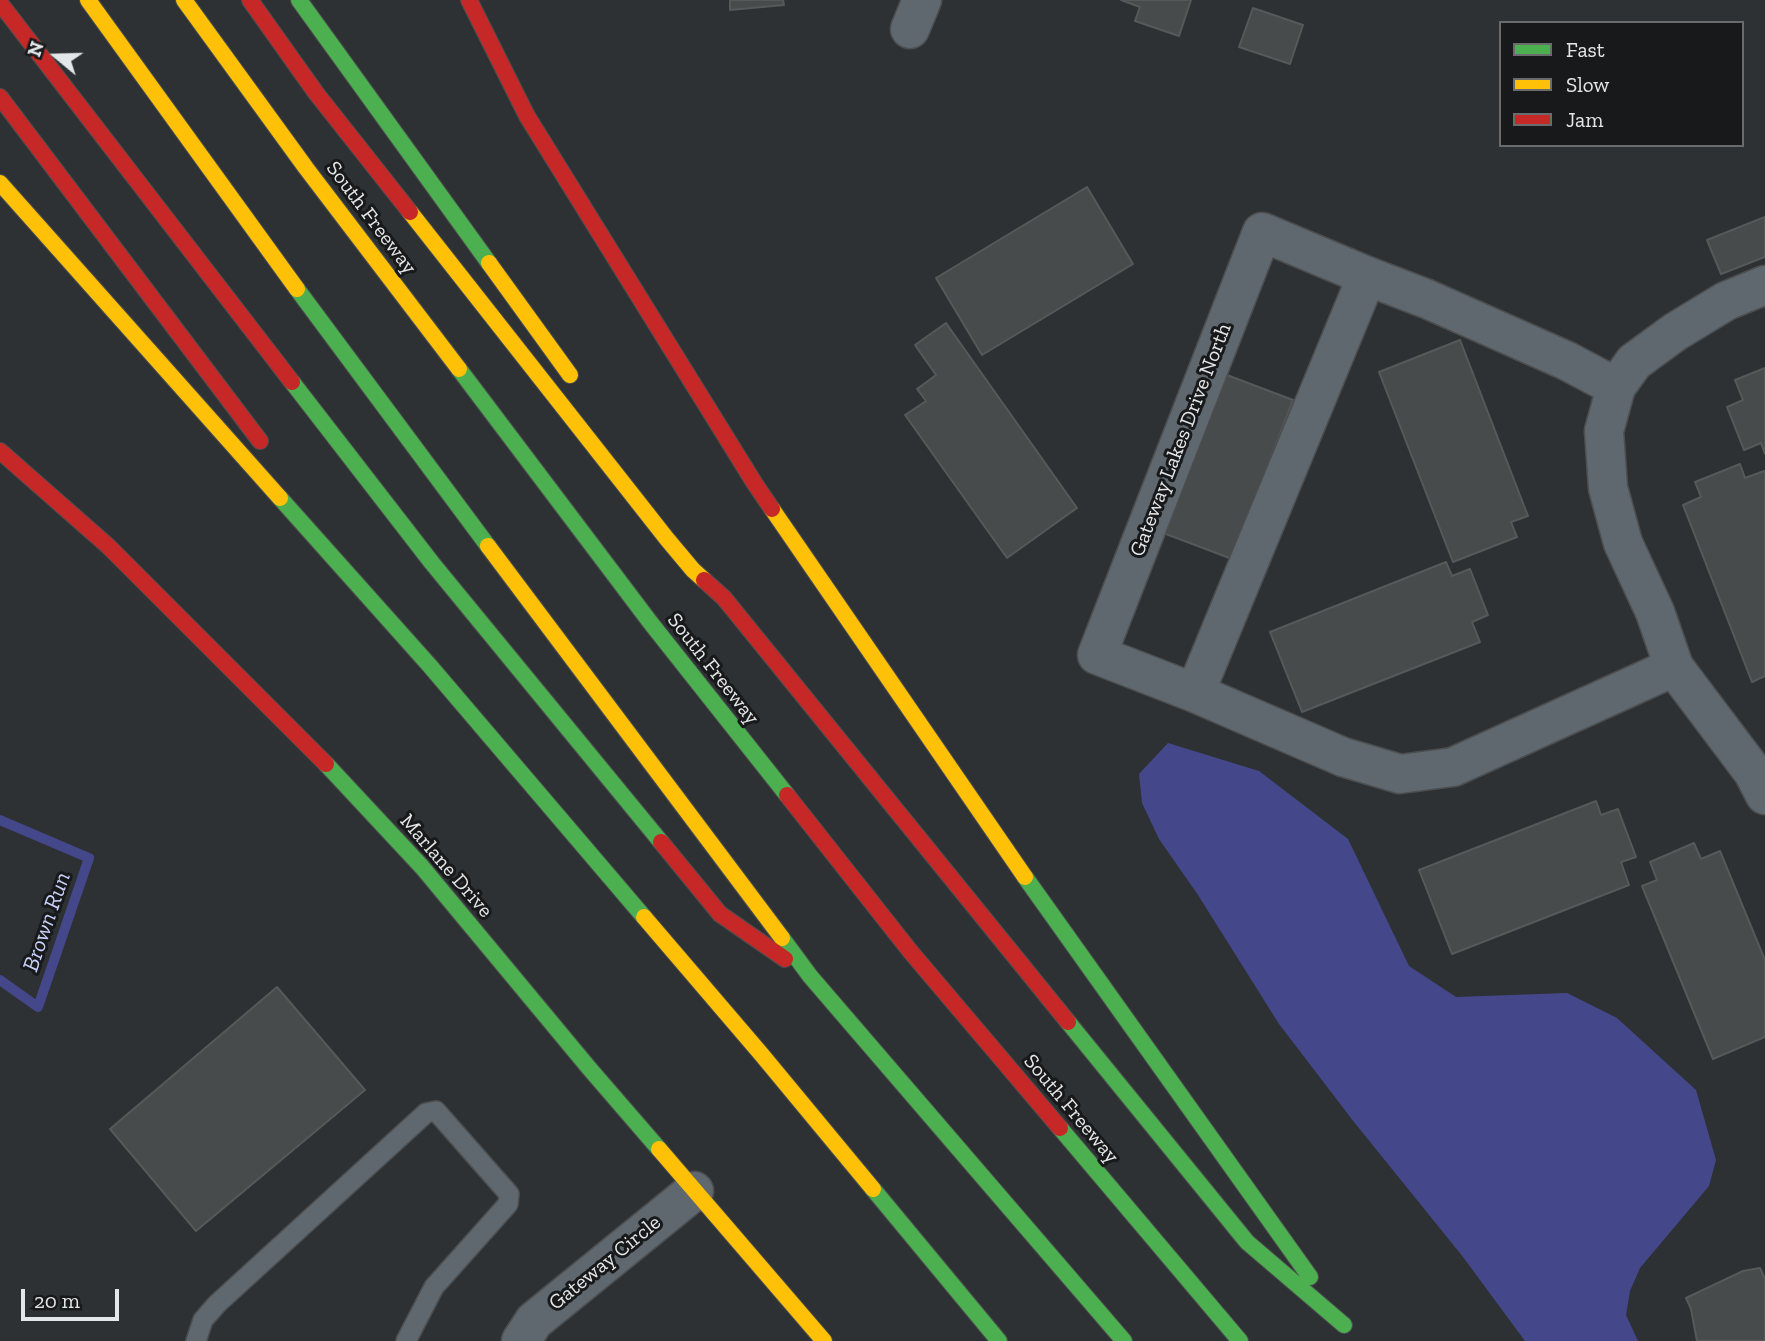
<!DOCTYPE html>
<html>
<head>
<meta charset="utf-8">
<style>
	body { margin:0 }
	#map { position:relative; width:1765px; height:1341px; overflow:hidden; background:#2e3133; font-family:"Zilla Slab",serif }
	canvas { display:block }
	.legend { position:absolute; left:1499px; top:21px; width:245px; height:126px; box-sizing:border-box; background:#17191a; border:2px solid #696b6d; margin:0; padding:9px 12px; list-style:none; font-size:21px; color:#e4e7e9 }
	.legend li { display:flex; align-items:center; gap:14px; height:35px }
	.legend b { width:35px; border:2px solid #696b6d }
	.north { position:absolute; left:21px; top:21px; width:70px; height:70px; -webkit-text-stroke:5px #17191a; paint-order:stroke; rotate:289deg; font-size:19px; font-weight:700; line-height:28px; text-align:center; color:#e4e7e9 }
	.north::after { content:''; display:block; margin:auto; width:24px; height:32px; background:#e4e7e9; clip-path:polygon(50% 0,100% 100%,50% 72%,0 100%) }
	.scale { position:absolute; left:21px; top:1289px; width:98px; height:32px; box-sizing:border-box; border:4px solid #e4e7e9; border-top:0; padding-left:9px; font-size:21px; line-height:24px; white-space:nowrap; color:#e4e7e9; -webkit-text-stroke:5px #17191a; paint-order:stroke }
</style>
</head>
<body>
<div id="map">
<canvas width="1765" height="1341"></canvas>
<ul class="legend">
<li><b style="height:9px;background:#4caf50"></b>Fast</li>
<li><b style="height:9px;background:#ffc107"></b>Slow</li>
<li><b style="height:9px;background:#c62828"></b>Jam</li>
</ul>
<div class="north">N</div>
<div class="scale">20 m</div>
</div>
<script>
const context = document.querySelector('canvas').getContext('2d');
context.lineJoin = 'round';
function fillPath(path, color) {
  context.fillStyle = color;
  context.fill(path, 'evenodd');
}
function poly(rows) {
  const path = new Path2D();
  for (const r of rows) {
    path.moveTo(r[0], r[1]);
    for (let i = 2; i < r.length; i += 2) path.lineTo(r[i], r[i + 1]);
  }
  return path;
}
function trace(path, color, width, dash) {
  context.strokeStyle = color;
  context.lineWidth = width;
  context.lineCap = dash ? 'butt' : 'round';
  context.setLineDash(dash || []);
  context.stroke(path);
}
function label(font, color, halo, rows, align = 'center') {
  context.font = font + ' "Zilla Slab",serif';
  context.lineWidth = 6;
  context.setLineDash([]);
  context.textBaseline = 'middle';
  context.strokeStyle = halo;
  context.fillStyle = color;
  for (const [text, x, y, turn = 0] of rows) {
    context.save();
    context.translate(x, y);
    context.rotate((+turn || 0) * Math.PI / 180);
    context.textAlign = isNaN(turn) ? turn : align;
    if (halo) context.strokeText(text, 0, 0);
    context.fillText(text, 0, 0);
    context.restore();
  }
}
fillPath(poly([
	[1168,743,1259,771,1348,839,1409,966,1456,997,1567,993,1617,1018,1696,1090,1716,1160,1709,1186,1640,1268,1630,1291,1626,1315,1638,1341,1525,1341,1463,1257,1354,1122,1279,1024,1198,895,1159,839,1142,803,1139,774]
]), '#44488a');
trace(poly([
	[0,820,89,858,38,1007,0,980]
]), '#44488a', 10);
const building = poly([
	[730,0,783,0,784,5,730,10,730,0],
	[1121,0,1191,0,1179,36,1135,21,1140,7,1121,0],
	[1253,8,1303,25,1290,64,1239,47,1253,8],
	[1087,187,1133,264,982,355,936,278,1087,187],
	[1765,217,1765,257,1721,274,1707,240,1765,217],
	[946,323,1077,508,1007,558,905,415,926,401,917,389,936,375,915,345,946,323],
	[1460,340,1528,516,1511,522,1517,537,1453,562,1379,372,1460,340],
	[1765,368,1765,454,1761,443,1744,450,1727,407,1743,400,1735,380,1765,368],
	[1219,372,1293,400,1232,559,1158,531,1219,372],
	[1740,464,1745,478,1764,471,1765,473,1765,676,1752,682,1683,505,1701,497,1695,482,1740,464],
	[1446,562,1452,576,1470,569,1488,615,1472,622,1480,642,1302,712,1270,632,1446,562],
	[1596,801,1601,815,1618,809,1636,857,1621,862,1629,885,1452,954,1419,870,1596,801],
	[1694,843,1701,859,1720,851,1765,960,1765,1037,1713,1059,1642,886,1657,880,1650,862,1694,843],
	[277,987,365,1090,196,1231,110,1129,277,987],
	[1760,1268,1765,1279,1765,1341,1697,1341,1691,1309,1686,1298,1743,1271,1760,1268]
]);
fillPath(building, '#484b4b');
trace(building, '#56595a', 2);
const lane = poly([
	[196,1341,203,1320,217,1304,426,1113,436,1111,509,1194,508,1204,434,1287,406,1341]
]);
const street = poly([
	[910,29,922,0],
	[1765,285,1726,301,1675,332,1634,362,1616,387,1604,431,1608,488,1623,543,1655,612,1674,667,1753,772,1765,795],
	[1616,387,1567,361,1427,299,1367,276,1262,232,1097,655,1195,693,1343,757,1400,774,1453,767,1674,667],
	[1195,693,1367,276],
	[521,1341,534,1321,694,1191]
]);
const fast = poly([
	[299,0,489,263],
	[297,289,488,546],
	[459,369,650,622,787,795],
	[292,382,432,563,661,842],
	[280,498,430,666,644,917],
	[326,764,422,867,589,1068,659,1149],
	[1025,877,1310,1277],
	[782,938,810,976,1124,1341],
	[1068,1022,1247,1242,1344,1325],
	[1060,1128,1240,1341],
	[873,1189,999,1341]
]);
const slow = poly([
	[88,0,297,289],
	[184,0,306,168,459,369],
	[0,183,280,498],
	[410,212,667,539,693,570,704,580],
	[489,263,570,375],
	[772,509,1025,877],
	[488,546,782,938],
	[644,917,762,1055,873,1189],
	[659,1149,824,1341]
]);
const jam = poly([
	[250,0,316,93,410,212],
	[469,0,527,116,755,484,772,509],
	[0,3,292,382],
	[0,97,260,441],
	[0,451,108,546,326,764],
	[704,580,724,598,1068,1022],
	[787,795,910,951,1060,1128],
	[661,842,720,914,785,959]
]);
trace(lane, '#4c4e4f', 22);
trace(street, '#4c4e4f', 41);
trace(fast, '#4c4e4f', 18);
trace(slow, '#4c4e4f', 18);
trace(jam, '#4c4e4f', 18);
trace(lane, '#5f676f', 19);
trace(street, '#5f676f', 38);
trace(fast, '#4caf50', 16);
trace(slow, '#ffc107', 16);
trace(jam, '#c62828', 16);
label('21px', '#e4e7e9', '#17191a', [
	["South Freeway",371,218,53],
	["Gateway Lakes Drive North",1181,440,-69],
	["South Freeway",713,669,52],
	["Marlane Drive",446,866,49],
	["South Freeway",1071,1109,50],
	["Gateway Circle",605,1263,-39]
]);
label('italic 23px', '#c9d0fa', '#17191a', [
	["Brown Run",47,922,-71]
]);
</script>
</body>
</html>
